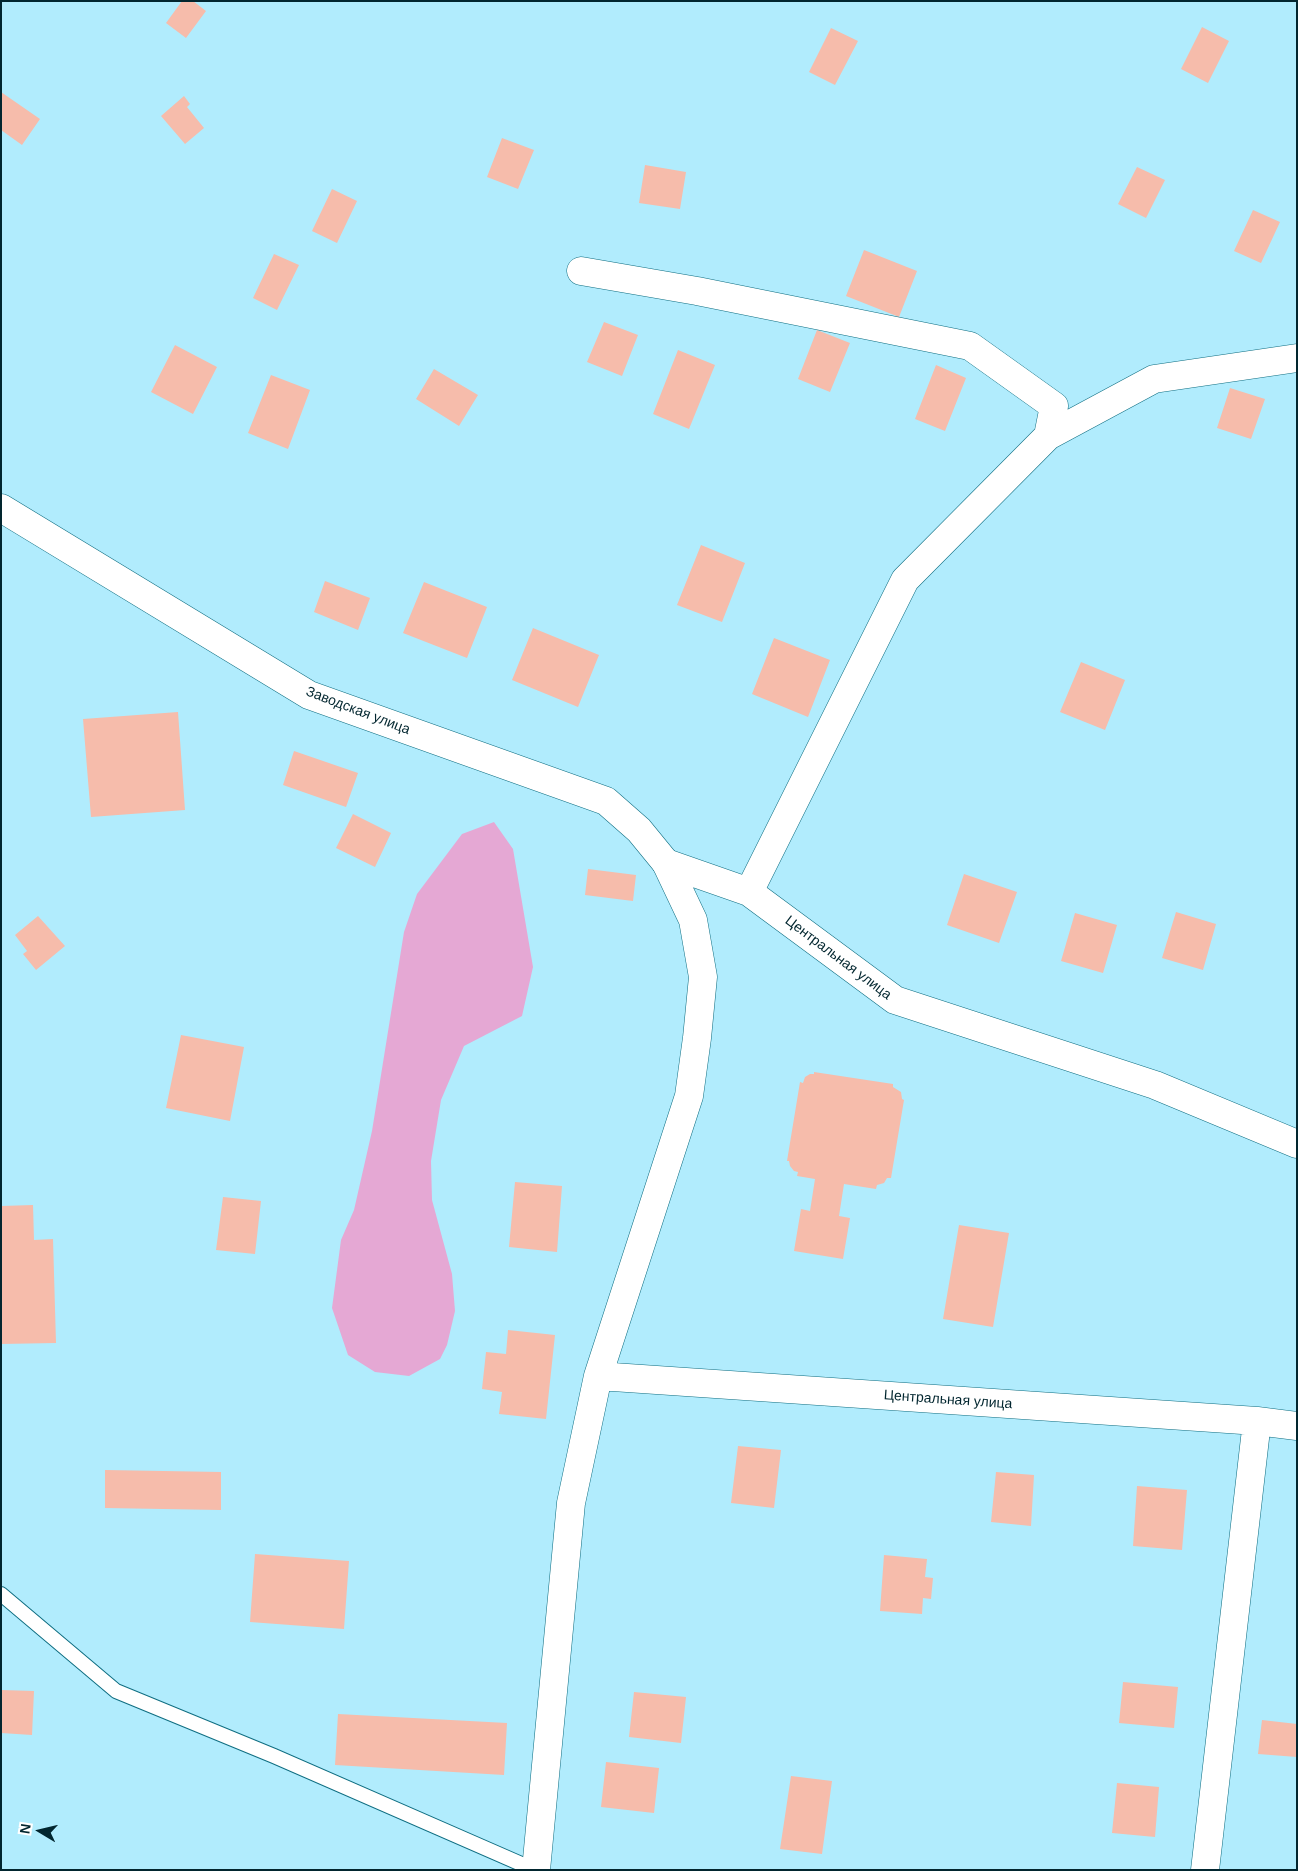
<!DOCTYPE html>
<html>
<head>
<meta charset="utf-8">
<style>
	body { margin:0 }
	#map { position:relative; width:1298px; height:1871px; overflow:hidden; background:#b1ecfd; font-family:Arial,sans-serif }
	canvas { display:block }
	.frame { position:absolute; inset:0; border:2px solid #02262f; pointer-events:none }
	.north { position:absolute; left:15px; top:1806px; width:50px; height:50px; -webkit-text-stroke:4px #fff; paint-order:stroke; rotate:279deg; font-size:14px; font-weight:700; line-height:20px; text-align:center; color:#02262f }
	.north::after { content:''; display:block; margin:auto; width:18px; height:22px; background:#02262f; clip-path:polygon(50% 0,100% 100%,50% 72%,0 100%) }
</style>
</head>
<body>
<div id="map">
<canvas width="1298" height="1871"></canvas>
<div class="frame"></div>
<div class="north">N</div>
</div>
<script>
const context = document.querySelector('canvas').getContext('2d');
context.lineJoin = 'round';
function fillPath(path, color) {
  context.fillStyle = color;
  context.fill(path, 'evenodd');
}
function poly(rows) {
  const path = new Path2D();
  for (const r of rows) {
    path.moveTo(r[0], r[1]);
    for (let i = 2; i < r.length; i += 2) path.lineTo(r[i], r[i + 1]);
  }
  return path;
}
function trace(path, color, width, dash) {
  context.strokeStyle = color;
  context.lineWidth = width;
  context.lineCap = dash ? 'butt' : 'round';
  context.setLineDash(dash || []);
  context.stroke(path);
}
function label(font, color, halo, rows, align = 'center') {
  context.font = font + ' Arial,sans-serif';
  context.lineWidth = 4;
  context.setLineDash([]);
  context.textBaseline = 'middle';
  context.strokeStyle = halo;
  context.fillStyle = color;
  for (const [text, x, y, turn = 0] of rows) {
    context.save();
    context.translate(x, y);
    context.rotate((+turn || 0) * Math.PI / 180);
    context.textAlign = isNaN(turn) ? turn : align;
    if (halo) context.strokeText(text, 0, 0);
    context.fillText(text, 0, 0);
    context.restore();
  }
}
fillPath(poly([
	[494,822,513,849,533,967,522,1016,464,1046,441,1100,431,1161,432,1200,452,1274,455,1311,447,1345,440,1359,409,1376,375,1372,348,1355,332,1308,341,1240,354,1210,372,1131,404,932,417,894,462,834]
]), '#e5a8d4');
fillPath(poly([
	[182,1,193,1,206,11,186,38,166,23],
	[1202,27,1229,41,1208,83,1181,69],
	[831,28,858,41,835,85,809,72],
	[1,92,40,119,22,145,1,130],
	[184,96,190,104,187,107,204,128,185,144,161,116],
	[502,138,534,150,518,189,487,177],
	[645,165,686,172,680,209,639,203],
	[1137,167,1165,180,1146,218,1118,204],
	[332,189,357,201,337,243,312,231],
	[1253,210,1280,222,1261,263,1234,251],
	[864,250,917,271,899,317,846,296],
	[274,254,299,265,277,310,253,298],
	[604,322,638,335,622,376,587,362],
	[817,330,850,343,830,392,798,379],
	[175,345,217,367,193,414,151,392],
	[678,350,715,365,689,429,653,414],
	[936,365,966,378,945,431,915,419],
	[434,369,478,395,459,426,416,399],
	[271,375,310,390,288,449,248,433],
	[1230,388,1265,399,1251,439,1217,428],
	[701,545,745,563,722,622,677,605],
	[325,581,370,598,358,630,314,612],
	[424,582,487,607,467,658,403,633],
	[533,628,599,655,578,707,512,680],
	[774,638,830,660,808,717,752,694],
	[1081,662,1125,680,1105,730,1060,712],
	[178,712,185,810,91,817,83,719],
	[294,751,358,773,346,807,283,785],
	[353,814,391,833,375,867,336,848],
	[588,869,636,875,633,901,585,895],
	[964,874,1017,892,999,943,947,925],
	[1176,912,1216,924,1203,970,1162,958],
	[1075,913,1117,925,1103,973,1061,961],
	[38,916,65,946,36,970,23,954,27,951,15,935],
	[181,1035,244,1047,230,1121,166,1108],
	[814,1072,893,1084,893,1087,901,1092,902,1099,904,1100,891,1178,887,1178,884,1183,877,1185,876,1189,844,1184,839,1216,850,1218,843,1259,794,1251,801,1209,810,1211,815,1179,797,1176,798,1172,794,1171,790,1166,789,1161,787,1161,800,1082,803,1083,805,1077,810,1074,814,1074],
	[515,1182,562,1186,557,1252,509,1247],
	[223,1197,261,1201,255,1254,216,1250],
	[33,1205,34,1240,53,1239,56,1343,1,1344,1,1206],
	[959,1225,1009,1233,993,1327,943,1319],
	[508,1330,555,1335,546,1419,499,1414,502,1392,482,1389,486,1352,506,1354],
	[738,1446,781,1450,774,1508,731,1503],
	[105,1470,221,1472,221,1510,105,1508],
	[996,1472,1034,1475,1031,1526,991,1522],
	[1137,1486,1187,1490,1182,1550,1133,1546],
	[255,1554,349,1561,344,1629,250,1622],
	[884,1555,927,1559,925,1577,933,1578,931,1599,923,1598,922,1614,880,1611],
	[1123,1682,1178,1687,1174,1728,1119,1723],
	[1,1690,34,1691,32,1735,1,1733],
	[634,1692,686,1697,681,1743,629,1737],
	[338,1714,507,1723,504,1775,335,1765],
	[1262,1720,1297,1724,1297,1757,1258,1754],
	[606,1762,659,1768,654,1813,601,1807],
	[791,1776,832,1781,822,1854,780,1849],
	[1117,1783,1159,1787,1155,1837,1112,1833]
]), '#f6bcab');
const lane = poly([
	[1,1594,116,1691,274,1756,535,1870]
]);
const street = poly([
	[581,271,697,291,970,346,1054,406,1048,436],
	[666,863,749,892,895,1000,1155,1085,1297,1144],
	[749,892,905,580,1048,436,1154,379,1297,358],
	[598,1376,1257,1421,1297,1426],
	[536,1870,571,1503,598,1376,689,1096,697,1038,703,977,693,920,666,863],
	[1205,1870,1257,1421]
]);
const secondary = poly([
	[1,508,309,695,606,801,639,830,666,863]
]);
trace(lane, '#0f6e82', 16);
trace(street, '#0f6e82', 29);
trace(secondary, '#0f6e82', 29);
trace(lane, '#fff', 14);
trace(street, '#fff', 28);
trace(secondary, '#fff', 28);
label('14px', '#02262f', '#fff', [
	["Заводская улица",358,711,21],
	["Центральная улица",838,958,37],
	["Центральная улица",948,1400,4]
]);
</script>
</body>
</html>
